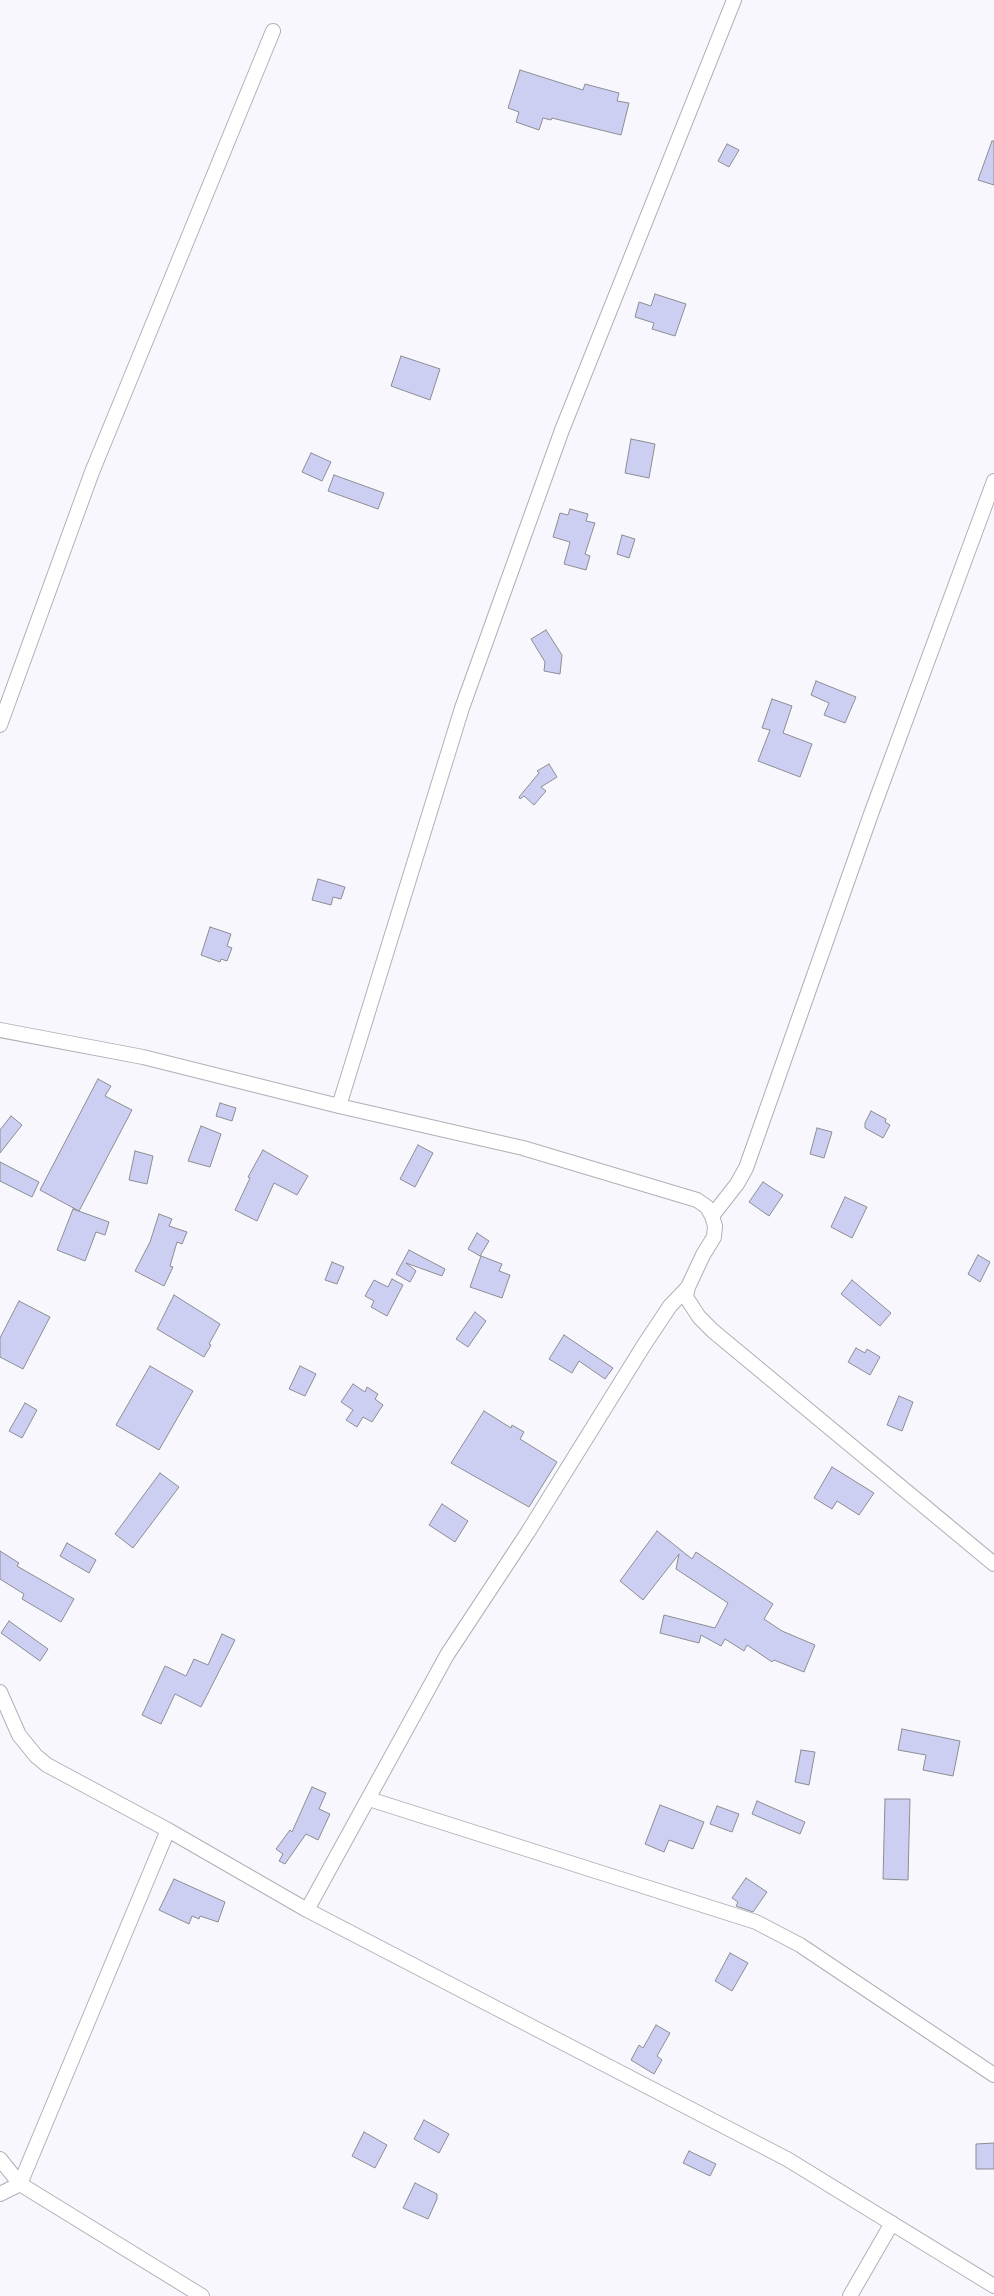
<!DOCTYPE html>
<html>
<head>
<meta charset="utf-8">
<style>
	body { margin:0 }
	canvas { display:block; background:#f7f7fd }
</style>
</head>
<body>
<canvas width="994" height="2296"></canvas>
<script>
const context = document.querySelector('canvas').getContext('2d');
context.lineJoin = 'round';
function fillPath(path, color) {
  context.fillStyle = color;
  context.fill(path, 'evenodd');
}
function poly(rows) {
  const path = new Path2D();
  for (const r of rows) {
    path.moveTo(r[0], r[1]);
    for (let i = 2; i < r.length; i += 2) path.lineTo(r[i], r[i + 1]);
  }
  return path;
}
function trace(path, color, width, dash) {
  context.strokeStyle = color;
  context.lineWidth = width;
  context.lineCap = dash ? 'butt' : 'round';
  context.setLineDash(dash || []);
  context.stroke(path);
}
const building = poly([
	[520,70,583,90,585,84,619,93,617,101,629,103,621,135,552,118,551,120,543,118,539,130,516,122,519,112,508,108,520,70],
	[992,141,994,141,994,185,978,180,992,141],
	[727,144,739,150,729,167,718,161,727,144],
	[655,294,686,304,675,336,652,329,654,323,635,317,639,302,651,306,655,294],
	[401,356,440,369,430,400,391,386,401,356],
	[631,439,655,444,649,478,625,473,631,439],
	[311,453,331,462,322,481,302,472,311,453],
	[334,475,384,493,378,509,328,491,334,475],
	[570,509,588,514,586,521,595,523,585,554,590,556,586,570,564,564,570,542,553,537,560,513,568,515,570,509],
	[622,535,635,539,629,558,617,554,622,535],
	[546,630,562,655,560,674,544,671,545,662,531,639,546,630],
	[816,681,856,697,845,723,824,715,829,703,811,695,816,681],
	[772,699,792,706,783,733,812,744,800,777,758,761,770,730,762,728,772,699],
	[549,764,557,777,541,787,546,791,534,805,524,796,520,799,519,797,539,773,537,771,549,764],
	[318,879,345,887,341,899,333,897,331,905,312,900,318,879],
	[210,927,231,934,227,946,232,948,227,961,221,959,220,962,201,955,210,927],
	[98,1079,111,1086,105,1096,132,1110,79,1211,40,1190,98,1079],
	[220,1103,236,1108,232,1121,216,1116,220,1103],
	[871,1111,886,1119,885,1122,890,1125,883,1138,865,1128,865,1123,871,1111],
	[11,1116,22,1125,0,1153,0,1130,11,1116],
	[201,1126,221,1134,210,1167,188,1161,201,1126],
	[817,1128,832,1132,824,1158,810,1154,817,1128],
	[418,1145,433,1153,415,1187,400,1179,418,1145],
	[263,1150,308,1176,297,1195,274,1183,257,1221,235,1210,250,1178,248,1177,263,1150],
	[135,1151,153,1156,147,1184,129,1180,135,1151],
	[0,1162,39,1182,32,1197,0,1181,0,1162],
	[763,1182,783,1195,769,1216,749,1202,763,1182],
	[845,1197,867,1207,852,1238,831,1227,845,1197],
	[73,1209,109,1222,105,1235,96,1232,85,1261,57,1250,73,1209],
	[159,1214,172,1219,169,1226,187,1232,182,1244,177,1242,170,1266,173,1267,164,1286,135,1271,150,1242,159,1214],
	[477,1233,489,1241,480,1256,468,1249,477,1233],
	[409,1250,445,1269,442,1276,406,1263,416,1271,410,1282,396,1274,409,1250],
	[978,1255,990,1262,980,1282,968,1274,978,1255],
	[481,1256,502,1264,499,1271,510,1275,502,1298,470,1287,481,1256],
	[332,1262,344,1267,337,1284,325,1280,332,1262],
	[392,1279,403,1285,387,1316,371,1307,374,1301,365,1296,374,1280,388,1287,392,1279],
	[852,1280,891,1313,880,1326,841,1294,852,1280],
	[174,1295,220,1324,209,1344,211,1345,204,1357,157,1329,174,1295],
	[19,1301,50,1317,23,1369,0,1357,0,1338,19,1301],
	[475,1312,486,1321,468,1347,456,1339,475,1312],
	[564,1335,613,1368,605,1379,579,1361,572,1373,549,1359,564,1335],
	[856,1348,865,1353,867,1349,880,1357,870,1375,848,1362,856,1348],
	[150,1366,193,1391,159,1450,116,1425,150,1366],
	[300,1366,316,1374,305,1396,289,1389,300,1366],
	[353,1384,365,1392,367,1387,378,1394,375,1399,383,1405,372,1422,363,1417,357,1427,346,1420,353,1410,341,1402,353,1384],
	[899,1396,913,1402,902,1431,887,1425,899,1396],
	[25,1403,37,1410,22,1438,9,1431,25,1403],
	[484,1411,511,1428,512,1425,524,1432,520,1439,557,1462,529,1507,451,1463,484,1411],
	[832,1467,874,1493,859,1515,837,1501,832,1509,814,1498,832,1467],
	[160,1473,179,1487,133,1548,115,1534,160,1473],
	[442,1504,468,1521,455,1542,429,1525,442,1504],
	[657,1531,692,1559,696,1552,773,1604,764,1619,782,1631,815,1645,804,1672,774,1660,772,1662,747,1645,744,1651,725,1639,721,1646,701,1635,699,1643,660,1633,664,1615,715,1628,728,1603,676,1569,679,1554,643,1600,620,1581,657,1531],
	[67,1543,96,1560,89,1573,60,1556,67,1543],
	[0,1551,19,1563,17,1566,74,1599,61,1622,22,1599,24,1594,0,1579,0,1551],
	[9,1621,48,1649,40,1661,1,1633,9,1621],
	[222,1634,235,1640,201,1707,175,1694,161,1724,142,1715,165,1666,186,1676,194,1659,208,1665,222,1634],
	[902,1729,960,1741,953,1776,923,1770,926,1755,898,1750,902,1729],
	[801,1750,815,1752,809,1785,795,1782,801,1750],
	[312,1787,326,1793,319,1809,330,1814,318,1840,306,1834,285,1864,279,1861,283,1854,276,1849,290,1830,292,1832,312,1787],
	[885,1799,910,1799,908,1880,883,1879,885,1799],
	[757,1801,805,1822,800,1834,752,1814,757,1801],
	[660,1805,704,1822,693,1849,669,1840,664,1852,645,1844,660,1805],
	[717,1806,739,1814,732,1832,710,1824,717,1806],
	[746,1878,767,1892,753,1912,736,1906,738,1902,732,1898,746,1878],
	[174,1879,225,1902,218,1922,200,1916,199,1919,192,1916,189,1924,159,1910,174,1879],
	[730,1953,748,1963,732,1991,715,1981,730,1953],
	[656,2025,670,2033,657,2056,662,2060,654,2074,631,2060,639,2045,643,2048,656,2025],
	[424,2120,449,2134,439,2153,414,2139,424,2120],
	[364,2132,387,2145,375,2168,352,2156,364,2132],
	[994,2143,994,2169,976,2169,976,2144,994,2143],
	[689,2151,716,2164,710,2176,683,2163,689,2151],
	[415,2183,437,2194,437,2199,428,2219,403,2208,415,2183]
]);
fillPath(building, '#cccff2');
trace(building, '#8d8d93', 1);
const minor = poly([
	[0,725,92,472,273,31],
	[0,1030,143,1057,339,1106,523,1148,697,1200,707,1207,712,1216,715,1226,714,1237,703,1255,688,1287,686,1297,699,1317,713,1331,994,1564],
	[339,1106,462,708,562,430,734,0],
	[712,1216,737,1184,746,1168,871,814,994,481],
	[0,1692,19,1735,36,1756,47,1765,168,1830,307,1910,787,2159,994,2286],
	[369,1799,756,1922,800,1945,994,2075],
	[307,1910,447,1655,528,1532,644,1345,670,1306,688,1287],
	[0,2159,20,2184,202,2296],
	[0,2194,20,2184,168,1830],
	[850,2296,892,2223]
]);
trace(minor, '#b0b0b6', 16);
trace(minor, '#fff', 14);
</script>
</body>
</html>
